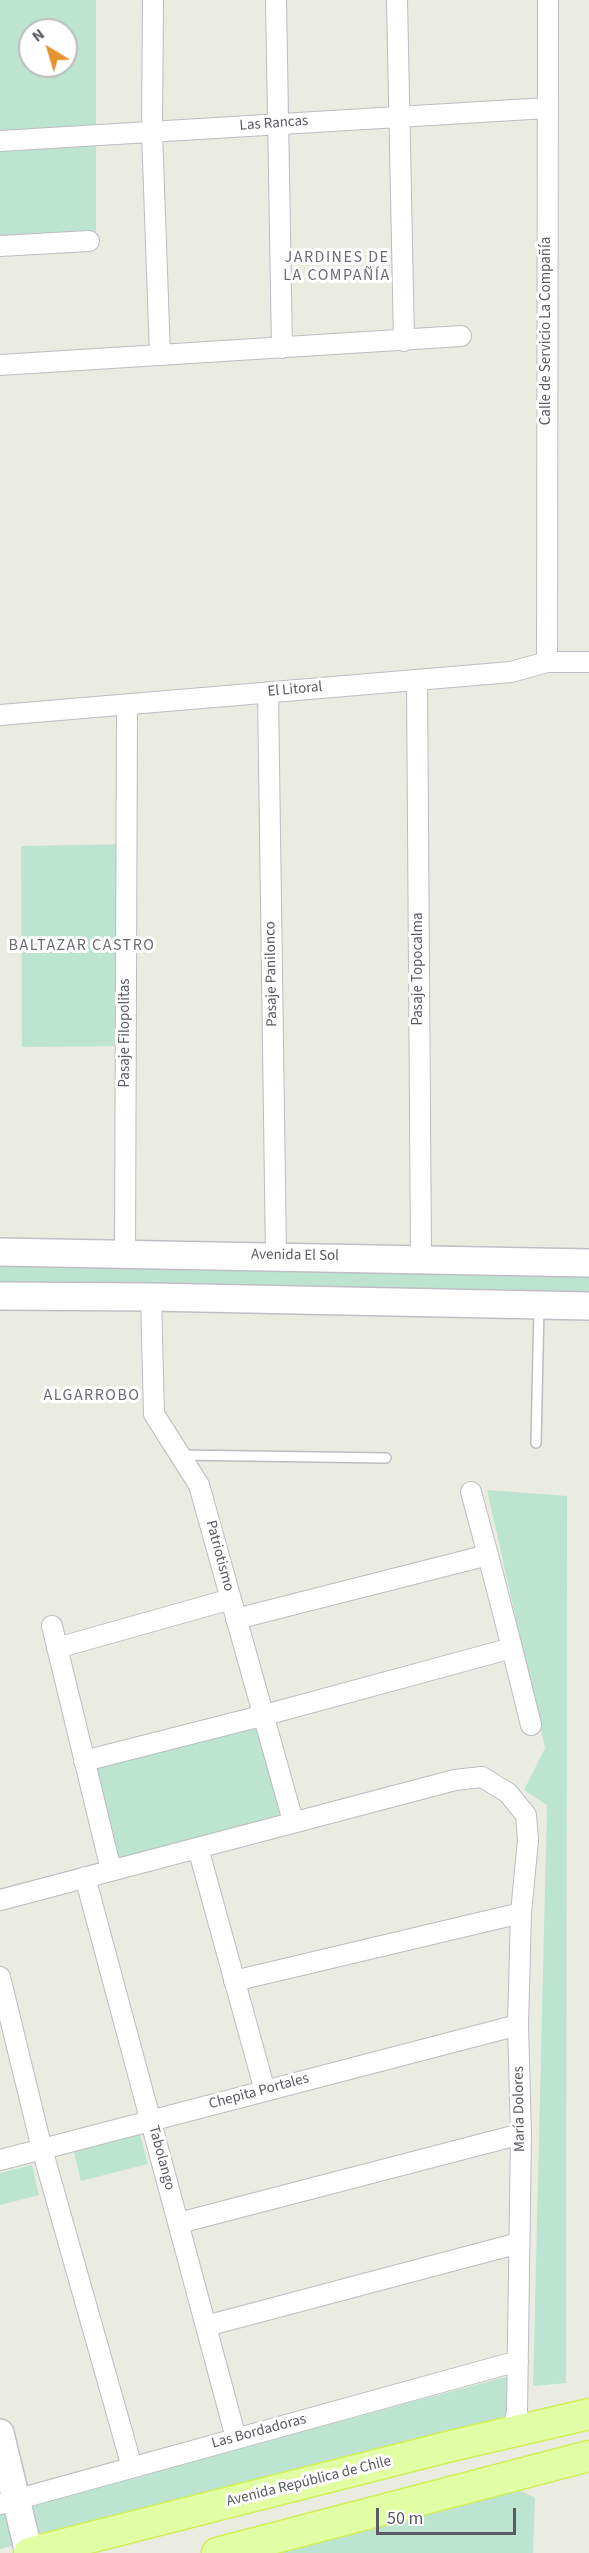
<!DOCTYPE html>
<html>
<head>
<meta charset="utf-8">
<style>
	body { margin:0 }
	#map { position:relative; width:589px; height:2553px; overflow:hidden; background:#eaece1; font-family:"Source Sans 3",sans-serif }
	canvas { display:block }
	.north { position:absolute; left:18px; top:18px; width:60px; height:60px; box-sizing:border-box; background:#fff; border:2px solid #bdbdc0; border-radius:50%; rotate:322deg; font-size:16px; font-weight:700; line-height:24px; text-align:center; color:#5a5a62 }
	.north::after { content:''; display:block; margin:auto; width:21px; height:27px; background:#e6932d; clip-path:polygon(50% 0,100% 100%,50% 72%,0 100%) }
	.scale { position:absolute; left:376px; top:2508px; width:140px; height:27px; box-sizing:border-box; border:3px solid #5a5a62; border-top:0; padding-left:8px; font-size:18px; line-height:21px; white-space:nowrap; color:#5a5a62; -webkit-text-stroke:4px #fff; paint-order:stroke }
</style>
</head>
<body>
<div id="map">
<canvas width="589" height="2553"></canvas>
<div class="north">N</div>
<div class="scale">50 m</div>
</div>
<script>
const context = document.querySelector('canvas').getContext('2d');
context.lineJoin = 'round';
function fillPath(path, color) {
  context.fillStyle = color;
  context.fill(path, 'evenodd');
}
function poly(rows) {
  const path = new Path2D();
  for (const r of rows) {
    path.moveTo(r[0], r[1]);
    for (let i = 2; i < r.length; i += 2) path.lineTo(r[i], r[i + 1]);
  }
  return path;
}
function trace(path, color, width, dash) {
  context.strokeStyle = color;
  context.lineWidth = width;
  context.lineCap = dash ? 'butt' : 'round';
  context.setLineDash(dash || []);
  context.stroke(path);
}
function label(font, color, halo, rows, align = 'center') {
  context.font = font + ' "Source Sans 3",sans-serif';
  context.lineWidth = 6;
  context.setLineDash([]);
  context.textBaseline = 'middle';
  context.strokeStyle = halo;
  context.fillStyle = color;
  for (const [text, x, y, turn = 0] of rows) {
    context.save();
    context.translate(x, y);
    context.rotate((+turn || 0) * Math.PI / 180);
    context.textAlign = isNaN(turn) ? turn : align;
    if (halo) context.strokeText(text, 0, 0);
    context.fillText(text, 0, 0);
    context.restore();
  }
}
fillPath(poly([
	[0,0,96,0,96,232,0,237],
	[30,30,66,30,66,66,30,66],
	[131,844,132,1046,22,1047,21,846],
	[0,1264,589,1274,589,1295,0,1282],
	[487,1490,567,1496,566,2383,533,2386,547,1805,524,1790,545,1748],
	[256,1717,285,1825,111,1870,84,1761],
	[140,2134,148,2164,81,2181,73,2150],
	[32,2165,39,2195,0,2205,0,2173],
	[509,2376,507,2423,37,2542,31,2504],
	[516,2488,535,2498,533,2553,275,2553],
	[11,2511,15,2545,0,2549,0,2514]
]), '#bde4d0');
const lane = poly([
	[536,1443,539,1308],
	[180,1455,386,1458]
]);
const street = poly([
	[153,0,152,132,160,355],
	[276,0,282,348],
	[397,0,404,341],
	[0,141,547,108],
	[0,246,89,241],
	[0,365,461,336],
	[547,662,548,0],
	[417,680,421,1258],
	[268,692,276,1256],
	[0,715,511,672,547,662,589,662],
	[125,1253,127,705],
	[151,1297,154,1414,199,1485,293,1821],
	[488,1555,512,1648],
	[236,1619,488,1555,471,1492],
	[52,1626,111,1870],
	[57,1648,231,1599],
	[84,1761,265,1715,512,1648,531,1725],
	[198,1848,265,2091],
	[85,1877,236,2438],
	[0,1900,455,1780,482,1777,508,1793,526,1815,528,1840,521,1913,518,2025,521,2134,517,2411,514,2431],
	[0,1977,42,2149,132,2467],
	[234,1981,521,1913],
	[0,2160,518,2025],
	[179,2223,521,2134],
	[206,2326,519,2243],
	[0,2504,518,2361]
]);
const secondary = poly([
	[0,1252,589,1263],
	[0,1296,151,1297,589,1306],
	[0,2433,29,2553]
]);
const primary = poly([
	[29,2553,451,2446,589,2414],
	[217,2553,589,2456]
]);
trace(lane, '#bcbcc3', 12);
trace(street, '#bcbcc3', 22);
trace(secondary, '#bfbec7', 30);
trace(primary, '#d2ef57', 33);
trace(lane, '#fff', 9);
trace(street, '#fff', 20);
trace(secondary, '#fff', 27);
trace(primary, '#e2fea5', 30);
label('15px', '#5a5a62', '#fff', [
	["Las Rancas",274,124,-4],
	["Calle de Servicio La Compañía",547,331,-90],
	["El Litoral",295,690,-5],
	["Pasaje Topocalma",419,969,-90],
	["Pasaje Panilonco",272,974,-91],
	["Pasaje Filopolitas",126,1033,-90],
	["Avenida El Sol",295,1256,1],
	["Patriotismo",219,1556,75],
	["Chepita Portales",259,2092,-15],
	["María Dolores",520,2109,-91],
	["Tabolango",161,2158,75],
	["Las Bordadoras",259,2432,-15],
	["Avenida República de Chile",309,2482,-14]
]);
context.letterSpacing = '1.5px';
label('16px', '#6b6b74', '#fff', [
	["JARDINES DE",337,258],
	["LA COMPAÑÍA",337,276],
	["BALTAZAR CASTRO",82,946],
	["ALGARROBO",92,1396]
]);
context.letterSpacing = '0px';
</script>
</body>
</html>
